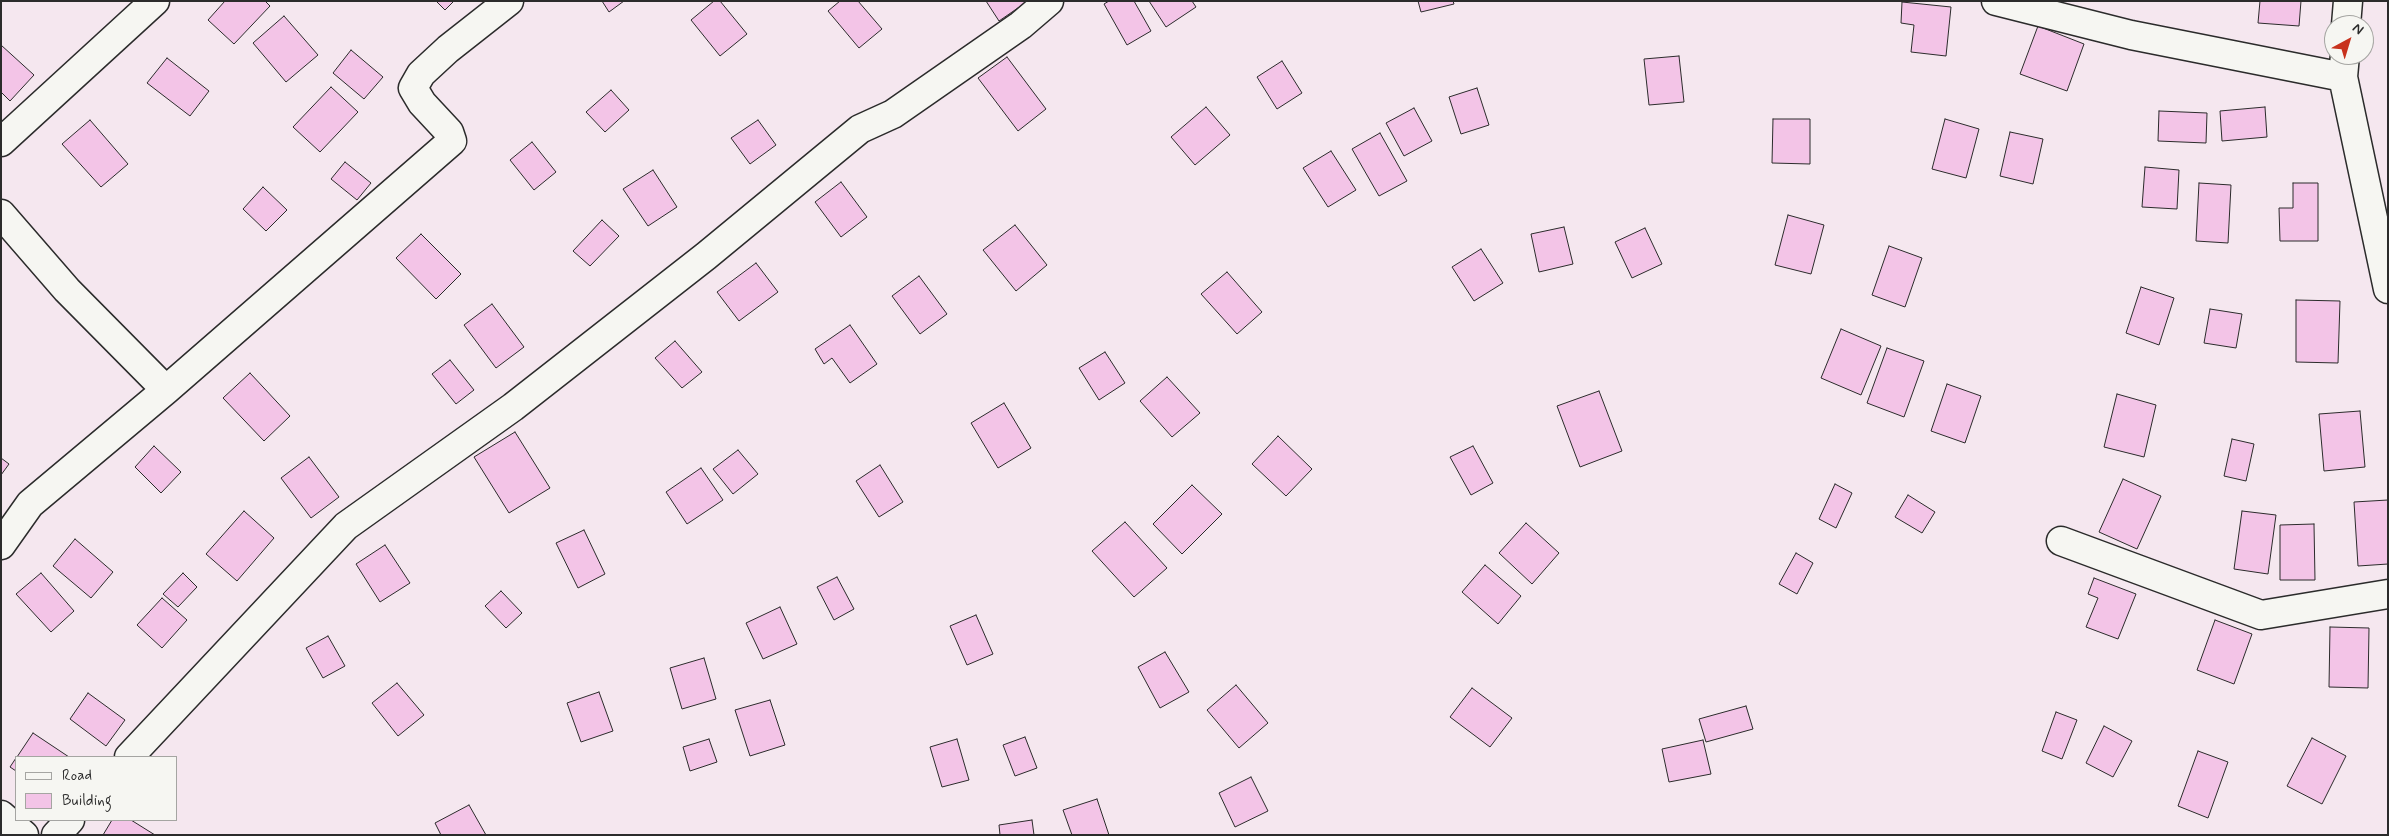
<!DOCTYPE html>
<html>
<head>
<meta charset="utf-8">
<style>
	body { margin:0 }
	#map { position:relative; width:2389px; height:836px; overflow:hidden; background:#f5e7ef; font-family:Mynerve,sans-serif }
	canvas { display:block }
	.frame { position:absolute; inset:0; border:2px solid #2b2b2b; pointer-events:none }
	.legend { position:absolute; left:15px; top:756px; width:162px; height:65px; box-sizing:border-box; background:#f6f6f2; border:1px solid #a5a5a2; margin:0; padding:6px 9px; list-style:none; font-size:15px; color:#2b2b2b }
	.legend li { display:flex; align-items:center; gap:10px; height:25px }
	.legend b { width:25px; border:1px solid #a5a5a2 }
	.north { position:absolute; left:2324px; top:15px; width:50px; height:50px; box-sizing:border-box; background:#f6f6f2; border:1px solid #a5a5a2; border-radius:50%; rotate:39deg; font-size:14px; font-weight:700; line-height:20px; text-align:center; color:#2b2b2b }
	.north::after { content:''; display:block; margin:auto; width:18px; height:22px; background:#c8321e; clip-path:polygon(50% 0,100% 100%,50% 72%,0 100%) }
</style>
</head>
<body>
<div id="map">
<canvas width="2389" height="836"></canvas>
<div class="frame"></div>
<ul class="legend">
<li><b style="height:6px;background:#f6f6f2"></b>Road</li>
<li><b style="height:14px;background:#f3c4e7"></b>Building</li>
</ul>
<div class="north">N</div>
</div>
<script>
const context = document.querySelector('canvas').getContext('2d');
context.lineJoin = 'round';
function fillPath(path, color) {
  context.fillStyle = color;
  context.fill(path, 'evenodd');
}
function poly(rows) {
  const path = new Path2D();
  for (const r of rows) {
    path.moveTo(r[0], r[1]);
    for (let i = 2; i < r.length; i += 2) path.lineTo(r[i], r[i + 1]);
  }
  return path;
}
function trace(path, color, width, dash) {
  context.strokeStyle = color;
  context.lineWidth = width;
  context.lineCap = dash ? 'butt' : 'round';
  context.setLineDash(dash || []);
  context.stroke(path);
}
const building = poly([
	[225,1,265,1,270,6,234,44,208,20,225,1],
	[436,1,454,1,445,10,436,1],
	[602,1,624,1,609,12,602,1],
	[714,1,720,1,747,34,720,56,691,20,714,1],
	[840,1,858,1,882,29,859,48,828,11,840,1],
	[986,1,1028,1,999,21,986,1],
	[1109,1,1134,1,1151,31,1127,45,1104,4,1109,1],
	[1149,1,1192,1,1196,7,1166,27,1149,1],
	[1418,1,1453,1,1454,4,1421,12,1418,1],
	[2260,1,2301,1,2299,26,2258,23,2260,1],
	[1902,2,1951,7,1946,56,1911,52,1914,25,1901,23,1902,2],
	[284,16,318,55,286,82,253,43,284,16],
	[2038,26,2084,44,2067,91,2020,74,2038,26],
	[1,45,34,75,10,101,1,92,1,45],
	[351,50,383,77,364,99,333,73,351,50],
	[1679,56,1684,102,1649,105,1644,59,1679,56],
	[1007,57,1046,109,1018,131,978,78,1007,57],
	[167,58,209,91,190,116,147,83,167,58],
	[1282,61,1302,93,1277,109,1257,77,1282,61],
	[331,87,358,112,320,152,293,127,331,87],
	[1477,88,1489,125,1461,134,1449,97,1477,88],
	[611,90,629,110,605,132,586,112,611,90],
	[1206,107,1230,135,1195,165,1171,137,1206,107],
	[2265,107,2267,137,2222,141,2220,111,2265,107],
	[1414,108,1432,141,1404,156,1386,123,1414,108],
	[2159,111,2207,113,2206,143,2158,141,2159,111],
	[1773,119,1810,119,1810,164,1772,163,1773,119],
	[1945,119,1979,129,1966,178,1932,169,1945,119],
	[90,120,128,164,101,187,62,144,90,120],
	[758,120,776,145,750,164,731,138,758,120],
	[2010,132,2043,139,2033,184,2000,176,2010,132],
	[1380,133,1407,181,1379,196,1352,149,1380,133],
	[532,142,556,172,534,190,510,160,532,142],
	[1331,151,1356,190,1328,207,1303,168,1331,151],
	[345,162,371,183,357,200,331,179,345,162],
	[2145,167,2179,170,2177,209,2142,207,2145,167],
	[653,170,677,207,648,226,623,189,653,170],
	[841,182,867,217,841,237,815,202,841,182],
	[2199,183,2231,185,2228,243,2196,241,2199,183],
	[2293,183,2318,183,2318,241,2280,241,2279,208,2293,208,2293,183],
	[263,187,287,210,266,231,243,209,263,187],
	[1788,215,1824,225,1811,274,1775,265,1788,215],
	[602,220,619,236,590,266,573,251,602,220],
	[1015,225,1047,265,1016,291,983,250,1015,225],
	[1564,227,1573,264,1539,272,1531,234,1564,227],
	[1645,228,1662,264,1632,278,1615,242,1645,228],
	[421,234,461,274,436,299,396,258,421,234],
	[1889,246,1922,258,1905,307,1872,295,1889,246],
	[1481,249,1503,283,1474,301,1452,267,1481,249],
	[756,263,778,292,739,321,717,292,756,263],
	[1227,272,1262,312,1237,334,1201,294,1227,272],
	[919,276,947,314,920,334,892,296,919,276],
	[2141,287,2174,298,2159,345,2126,333,2141,287],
	[2296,300,2340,301,2338,363,2296,362,2296,300],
	[492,304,524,347,496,368,464,325,492,304],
	[2210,309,2242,314,2236,348,2204,343,2210,309],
	[850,325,877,364,850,383,832,358,824,364,815,349,850,325],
	[1841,329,1881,346,1861,395,1821,378,1841,329],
	[675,341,702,372,682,388,655,358,675,341],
	[1887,348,1924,361,1904,417,1867,403,1887,348],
	[1105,352,1125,383,1099,400,1079,368,1105,352],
	[450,360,474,390,456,404,432,374,450,360],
	[250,373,290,416,264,441,223,398,250,373],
	[1167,377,1200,413,1172,437,1140,401,1167,377],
	[1947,384,1981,396,1965,443,1931,431,1947,384],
	[1599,391,1622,451,1580,467,1557,406,1599,391],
	[2117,394,2156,405,2144,457,2104,447,2117,394],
	[1004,403,1031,448,998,468,971,423,1004,403],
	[2360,411,2365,467,2324,471,2319,414,2360,411],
	[515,432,550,488,509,513,474,457,515,432],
	[1278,436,1312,469,1286,496,1252,464,1278,436],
	[2232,439,2254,444,2246,481,2224,476,2232,439],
	[154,446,181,472,161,493,135,467,154,446],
	[1473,446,1493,483,1471,495,1450,457,1473,446],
	[738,450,758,474,733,494,713,469,738,450],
	[309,457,339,497,311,518,281,478,309,457],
	[1,458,9,464,1,475,1,458],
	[880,465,903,502,879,517,856,481,880,465],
	[701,468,723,500,687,524,666,492,701,468],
	[2123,479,2161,496,2137,549,2099,532,2123,479],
	[1835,484,1852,493,1836,528,1819,519,1835,484],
	[1192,485,1222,514,1182,554,1153,524,1192,485],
	[1908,495,1935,512,1922,533,1895,517,1908,495],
	[2388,500,2388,564,2358,566,2354,502,2388,500],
	[244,511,274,538,237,581,206,554,244,511],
	[2242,511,2276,515,2268,574,2234,569,2242,511],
	[1125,522,1167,568,1134,597,1092,551,1125,522],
	[1526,523,1559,553,1532,584,1499,553,1526,523],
	[2314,524,2315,580,2280,580,2280,525,2314,524],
	[584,530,605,574,578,588,556,543,584,530],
	[75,539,113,572,91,598,53,566,75,539],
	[385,545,410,583,380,602,356,564,385,545],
	[1796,553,1813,563,1797,594,1779,584,1796,553],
	[1485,565,1521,596,1498,624,1462,592,1485,565],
	[41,573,74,611,51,632,16,594,41,573],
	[183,573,197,587,178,607,163,594,183,573],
	[837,577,854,609,834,620,817,587,837,577],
	[2094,578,2136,594,2118,639,2086,627,2098,598,2088,594,2094,578],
	[501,591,522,613,506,628,485,606,501,591],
	[162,598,187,620,162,648,137,625,162,598],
	[780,607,797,644,763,659,746,623,780,607],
	[976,615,993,654,967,665,950,626,976,615],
	[2215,620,2252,634,2234,684,2197,670,2215,620],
	[2330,627,2369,628,2368,688,2329,687,2330,627],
	[328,636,345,666,323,678,306,648,328,636],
	[1165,652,1189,692,1160,708,1138,667,1165,652],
	[704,658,716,699,682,709,670,668,704,658],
	[397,683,424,715,398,736,372,703,397,683],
	[1236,685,1268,723,1239,748,1207,710,1236,685],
	[1472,688,1512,718,1490,747,1450,717,1472,688],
	[599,692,613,731,581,742,567,703,599,692],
	[88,693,125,720,106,746,70,719,88,693],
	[770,700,785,745,750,756,735,710,770,700],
	[1746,706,1753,729,1706,742,1699,719,1746,706],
	[2056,712,2077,720,2062,759,2042,751,2056,712],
	[2104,726,2132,741,2113,777,2086,763,2104,726],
	[33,733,69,757,17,757,33,733],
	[1025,737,1037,768,1015,776,1003,745,1025,737],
	[2312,738,2346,756,2322,804,2287,786,2312,738],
	[709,739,717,762,690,771,683,747,709,739],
	[957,739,969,780,942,787,930,747,957,739],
	[1703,740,1711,774,1669,782,1662,749,1703,740],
	[2198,751,2228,762,2208,818,2178,806,2198,751],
	[16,758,16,771,10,767,16,758],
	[1251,777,1268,811,1235,827,1219,793,1251,777],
	[1097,799,1109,835,1072,835,1063,810,1097,799],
	[469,805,486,835,441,835,435,823,469,805],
	[112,820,131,820,155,835,103,835,112,820],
	[1032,820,1034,835,1000,835,999,825,1032,820]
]);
fillPath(building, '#f3c4e7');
trace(building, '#2b2b2b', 1);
const minor = poly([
	[1996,1,2131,35,2343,77],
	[2346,25,2348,1],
	[2345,55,2343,77,2388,289],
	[1,142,155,1],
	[1,214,67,290,166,390],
	[2061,541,2261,615,2388,594],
	[1,545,30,504,166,390,452,141,449,132,422,103,413,88,421,74,448,49,509,1],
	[129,757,346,526,513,407,706,256,860,129,893,114,1021,25,1049,1],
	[1,815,24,835],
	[56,835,70,820]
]);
trace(minor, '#2b2b2b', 31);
trace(minor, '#f6f6f2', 28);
</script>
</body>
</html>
